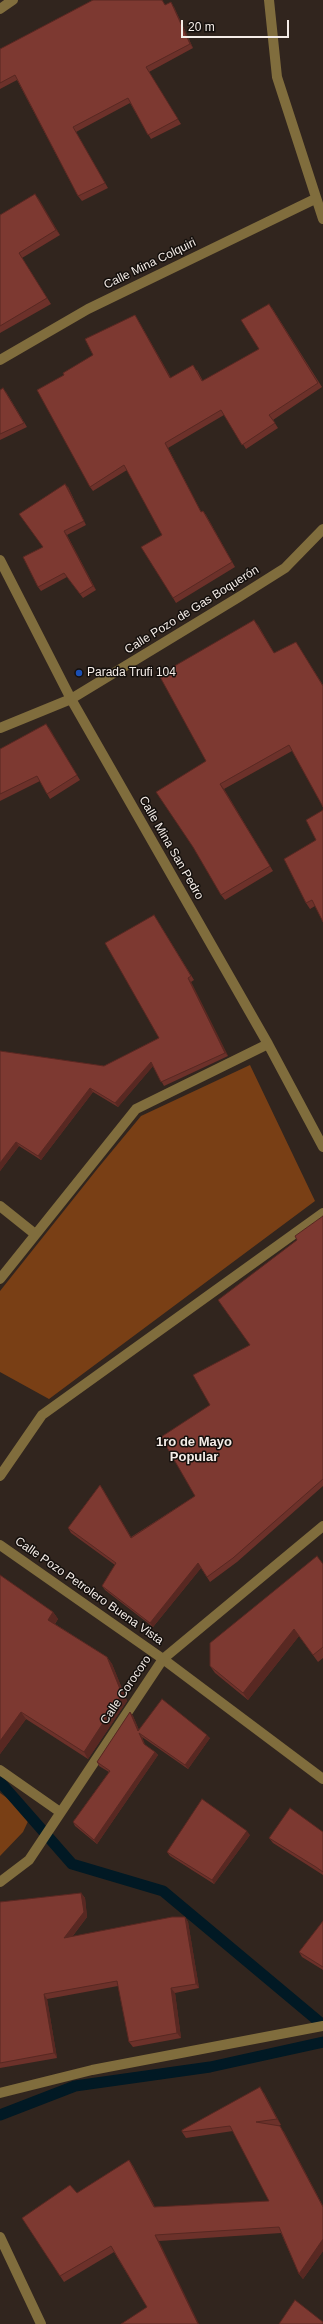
<!DOCTYPE html>
<html>
<head>
<meta charset="utf-8">
<style>
	body { margin:0 }
	#map { position:relative; width:323px; height:2324px; overflow:hidden; background:#31251e; font-family:Helvetica,sans-serif }
	canvas { display:block }
	.scale { position:absolute; left:181px; top:20px; width:108px; height:18px; box-sizing:border-box; border:2px solid #f5ede8; border-top:0; padding-left:5px; font-size:12px; line-height:14px; white-space:nowrap; color:#f5ede8; -webkit-text-stroke:3px #15100d; paint-order:stroke }
</style>
</head>
<body>
<div id="map">
<canvas width="323" height="2324"></canvas>
<div class="scale">20 m</div>
</div>
<script>
const context = document.querySelector('canvas').getContext('2d');
context.lineJoin = 'round';
function fillPath(path, color) {
  context.fillStyle = color;
  context.fill(path, 'evenodd');
}
function poly(rows) {
  const path = new Path2D();
  for (const r of rows) {
    path.moveTo(r[0], r[1]);
    for (let i = 2; i < r.length; i += 2) path.lineTo(r[i], r[i + 1]);
  }
  return path;
}
function trace(path, color, width, dash) {
  context.strokeStyle = color;
  context.lineWidth = width;
  context.lineCap = dash ? 'butt' : 'round';
  context.setLineDash(dash || []);
  context.stroke(path);
}
function label(font, color, halo, rows, align = 'center') {
  context.font = font + ' Helvetica,sans-serif';
  context.lineWidth = 3;
  context.setLineDash([]);
  context.textBaseline = 'middle';
  context.strokeStyle = halo;
  context.fillStyle = color;
  for (const [text, x, y, turn = 0] of rows) {
    context.save();
    context.translate(x, y);
    context.rotate((+turn || 0) * Math.PI / 180);
    context.textAlign = isNaN(turn) ? turn : align;
    if (halo) context.strokeText(text, 0, 0);
    context.fillText(text, 0, 0);
    context.restore();
  }
}
fillPath(poly([
	[250,1065,315,1201,49,1399,0,1372,0,1291,98,1168,141,1116],
	[0,1793,31,1815,23,1832,0,1856]
]), '#793f15');
trace(poly([
	[0,1782,72,1864,163,1891,323,2025],
	[0,2115,75,2086,210,2067,323,2042]
]), '#011924', 11);
trace(poly([
	[269,0,277,77,323,219],
	[0,9,13,0],
	[0,360,88,309,315,199],
	[0,560,71,699,268,1044,323,1147],
	[0,728,71,699,239,597,285,568,323,529],
	[0,1206,35,1234],
	[0,1279,136,1109,268,1044],
	[0,1476,42,1415,323,1213],
	[0,1545,163,1659,323,1779],
	[0,1770,60,1812],
	[0,1882,29,1860,163,1659,323,1526],
	[0,2093,92,2070,323,2026],
	[0,2237,41,2324]
]), '#806d3d', 10);
fillPath(poly([
	[93,0,162,0,165,5,174,7,193,48,149,72,181,124,151,139,130,103,76,132,108,188,82,201,78,196,17,80,0,89,0,49],
	[35,194,60,235,22,258,51,304,0,333,0,215],
	[272,308,322,387,273,420,278,428,246,449,224,415,168,448,201,512,203,511,206,515,235,567,176,603,173,598,162,535,127,470,93,491,90,487,64,375,93,355,135,315,138,320,171,378,197,370,203,381,259,349],
	[0,390,6,392,27,427,0,440],
	[68,487,86,525,67,535,96,590,83,598,67,577,41,591,38,587],
	[258,625,274,653,299,647,323,685,323,807,292,751,224,789,273,871,225,900,221,895,206,761],
	[46,724,80,780,50,799,47,794,40,781,0,801,0,749],
	[316,840,315,906,310,909,306,903],
	[154,915,194,980,191,982,228,1056,164,1086,153,1066,118,1107,93,1092,41,1160,19,1146,0,1171,0,1051,104,1066,159,1038],
	[323,1216,323,1486,237,1562,210,1582,201,1568,153,1627,105,1590,102,1586,115,1565,71,1533,68,1528,100,1485,131,1537,195,1496,210,1405,250,1345,297,1240],
	[323,1564,323,1658,318,1662,299,1636,248,1700,215,1673,210,1666],
	[0,1575,53,1612,58,1619,55,1624,107,1657,112,1664,127,1701,88,1759,26,1719,0,1754],
	[130,1712,133,1716,139,1730,210,1738,188,1769,142,1737,145,1745,155,1752,158,1755,97,1844,75,1826,73,1822,109,1772,99,1766,97,1762],
	[323,1832,323,1875,273,1843,269,1838],
	[250,1835,214,1884,170,1856,167,1852],
	[81,1893,85,1898,87,1917,72,1937,185,1917,188,1922,199,1988,175,1993,181,2038,133,2047,129,2042,118,1986,47,1999,57,2058,0,2068,0,1902],
	[323,1921,323,1970,302,1957,299,1952],
	[264,2093,281,2125,278,2126,284,2132,323,2206,323,2251,303,2279,299,2274,281,2233,159,2241,147,2307,114,2252,64,2282,22,2218,77,2193,129,2160,133,2166,155,2207,269,2201,233,2131,186,2138,182,2132]
]), '#6c312a');
fillPath(poly([
	[171,2,174,7,193,48,190,44],
	[35,194,39,199,60,235,56,230],
	[135,315,138,320,174,383,170,378],
	[165,443,168,448,204,517,201,512],
	[65,484,68,487,86,525,84,521],
	[203,511,206,515,235,567,232,562],
	[64,531,67,535,96,590,93,586],
	[254,620,258,625,277,658,274,653],
	[46,724,50,729,80,780,77,775],
	[220,784,224,789,273,871,270,866],
	[188,978,191,982,228,1056,225,1053],
	[151,1062,154,1065,118,1107,115,1103],
	[90,1088,93,1092,41,1160,38,1156],
	[16,1142,19,1146,0,1171,0,1163],
	[100,1485,103,1489,134,1542,131,1538],
	[198,1563,201,1568,153,1627,150,1623],
	[53,1612,58,1619,53,1626,48,1620],
	[294,1629,299,1636,248,1700,243,1693],
	[107,1657,112,1664,127,1701,88,1759,84,1752],
	[21,1712,26,1719,0,1754,0,1741],
	[130,1712,133,1716,141,1735,138,1731],
	[139,1733,142,1737,146,1747,144,1744],
	[207,1735,210,1738,188,1769,185,1765],
	[155,1752,158,1755,97,1844,94,1840],
	[247,1831,250,1835,214,1884,212,1880],
	[81,1893,85,1898,87,1917,67,1943,64,1938],
	[185,1917,188,1922,199,1988,196,1984],
	[171,1988,175,1993,181,2038,177,2033],
	[44,1994,47,1999,57,2058,54,2053],
	[260,2087,264,2093,281,2125,277,2119],
	[280,2126,284,2132,323,2206,323,2207],
	[129,2160,133,2166,158,2213,154,2207],
	[155,2235,159,2241,199,2324,198,2324],
	[323,2239,323,2251,303,2279,299,2274]
]), '#582822');
const building = poly([
	[93,0,162,0,165,5,171,2,190,44,146,67,178,119,148,135,128,98,73,127,105,183,78,196,15,75,0,83,0,49,93,0],
	[35,194,56,230,19,253,47,298,0,326,0,215,35,194],
	[269,304,318,383,269,415,275,423,242,445,221,410,165,443,201,512,203,511,232,562,173,598,141,547,162,535,124,465,90,487,37,390,64,375,63,373,93,355,85,339,135,315,170,378,193,365,202,381,259,349,241,320,269,304],
	[3,388,24,423,0,434,0,390,3,388],
	[65,484,84,521,64,531,93,586,80,594,64,573,38,587,23,557,43,547,19,514,65,484],
	[254,620,274,653,296,642,323,686,323,807,289,745,220,784,270,866,221,895,193,847,156,792,206,761,159,675,254,620],
	[46,724,77,775,47,794,37,776,0,794,0,749,46,724],
	[323,810,323,922,312,900,306,903,284,859,316,840,306,820,323,810],
	[154,915,191,976,188,978,225,1053,161,1082,151,1062,115,1103,90,1088,38,1156,16,1142,0,1163,0,1051,104,1066,159,1038,105,943,154,915],
	[323,1216,323,1479,233,1558,207,1577,198,1563,150,1623,102,1586,116,1563,68,1528,100,1485,131,1538,195,1496,161,1437,210,1405,193,1375,250,1345,218,1300,297,1240,295,1236,323,1216],
	[317,1556,323,1564,323,1647,313,1655,294,1629,243,1693,210,1666,210,1643,317,1556],
	[0,1575,53,1612,48,1620,107,1657,122,1694,84,1752,21,1712,0,1741,0,1575],
	[162,1699,207,1735,185,1765,139,1733,144,1744,155,1752,94,1840,73,1822,110,1771,97,1762,130,1712,138,1731,162,1699],
	[202,1799,247,1831,212,1880,167,1852,202,1799],
	[290,1808,323,1832,323,1872,316,1867,269,1838,290,1808],
	[81,1893,84,1912,64,1938,172,1917,185,1917,196,1984,171,1988,177,2033,129,2042,117,1981,44,1994,54,2053,0,2063,0,1902,81,1893],
	[323,1921,323,1967,299,1952,323,1921],
	[260,2087,277,2119,256,2122,280,2126,323,2207,323,2239,299,2274,279,2227,155,2235,198,2324,121,2324,147,2307,111,2246,60,2276,22,2218,70,2185,77,2193,129,2160,154,2207,269,2201,230,2126,182,2132,182,2130,260,2087],
	[295,2300,323,2322,323,2324,279,2324,295,2300]
]);
fillPath(building, '#7d3931');
trace(building, '#582822', 1);
for (const [x, y, r, color] of [
	[79,673,4,"#1a4fb4"]
]) {
  const dot = new Path2D();
  dot.arc(x, y, r, 0, 2 * Math.PI);
  context.fillStyle = color;
  context.fill(dot);
  trace(dot, '#15100d', 1.5);
}
label('12px', '#f5ede8', '#15100d', [
	["Calle Mina Colquiri",150,264,-26],
	["Calle Pozo de Gas Boquerón",192,610,-32],
	["Calle Mina San Pedro",171,848,60],
	["Calle Pozo Petrolero Buena Vista",89,1591,35],
	["Calle Corocoro",126,1690,-56]
]);
label('12px', '#f5ede8', '#15100d', [
	["Parada Trufi 104",87,673]
], 'left');
label('bold 13px', '#f5ede8', '#15100d', [
	["1ro de Mayo",194,1442],
	["Popular",194,1457]
]);
</script>
</body>
</html>
